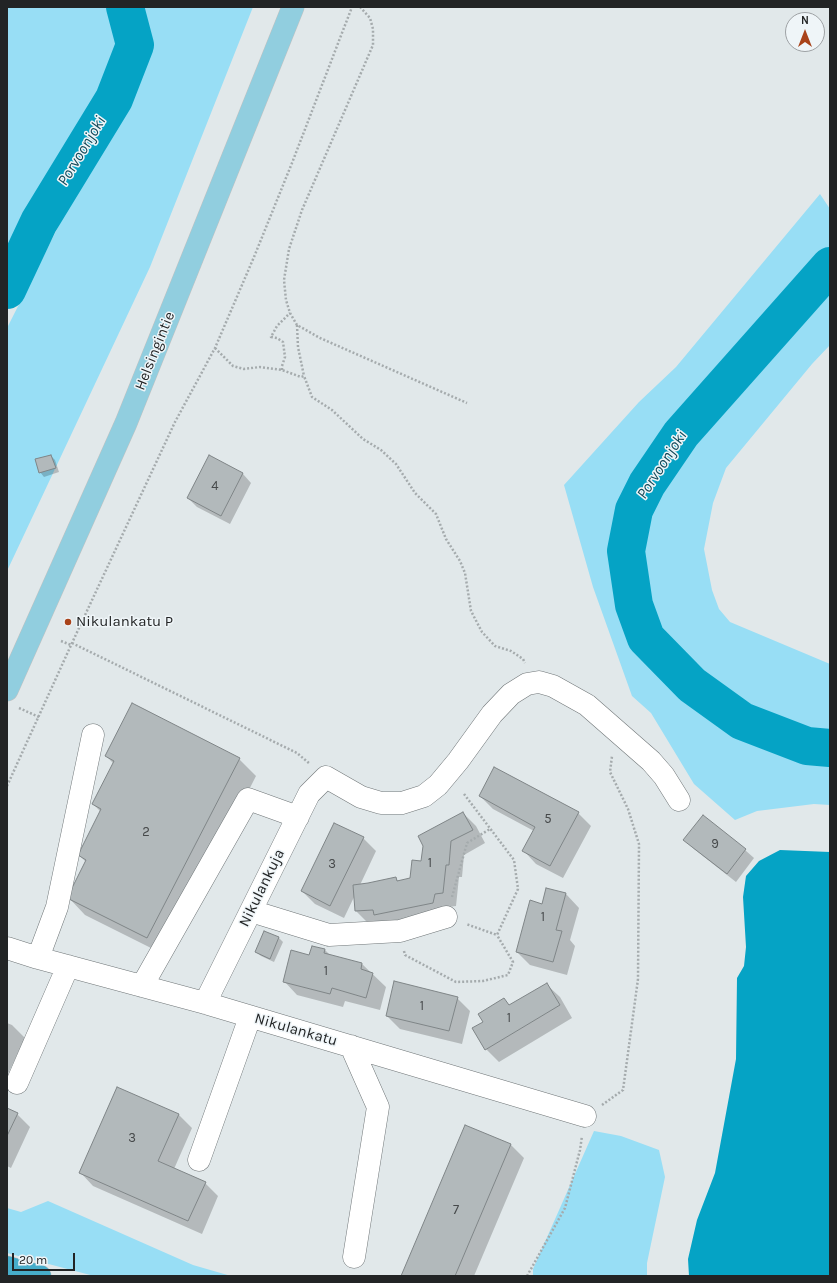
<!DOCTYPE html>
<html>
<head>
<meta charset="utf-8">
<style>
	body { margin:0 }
	#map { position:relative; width:837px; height:1283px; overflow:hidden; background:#e1e8ea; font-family:Karla,sans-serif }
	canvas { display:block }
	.frame { position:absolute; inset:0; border:8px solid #222425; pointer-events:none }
	.north { position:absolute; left:785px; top:12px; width:40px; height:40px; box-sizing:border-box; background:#eff5f8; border:1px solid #9da1a4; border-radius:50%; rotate:0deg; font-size:11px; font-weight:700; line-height:16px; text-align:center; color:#222425 }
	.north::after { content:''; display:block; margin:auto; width:14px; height:18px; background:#a9431a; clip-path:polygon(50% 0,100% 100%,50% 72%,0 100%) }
	.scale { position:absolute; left:12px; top:1253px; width:63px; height:18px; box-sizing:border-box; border:2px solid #222425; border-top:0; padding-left:5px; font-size:12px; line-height:14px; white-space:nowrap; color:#222425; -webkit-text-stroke:3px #eff5f8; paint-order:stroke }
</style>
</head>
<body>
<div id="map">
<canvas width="837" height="1283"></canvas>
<div class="frame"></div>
<div class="north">N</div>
<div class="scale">20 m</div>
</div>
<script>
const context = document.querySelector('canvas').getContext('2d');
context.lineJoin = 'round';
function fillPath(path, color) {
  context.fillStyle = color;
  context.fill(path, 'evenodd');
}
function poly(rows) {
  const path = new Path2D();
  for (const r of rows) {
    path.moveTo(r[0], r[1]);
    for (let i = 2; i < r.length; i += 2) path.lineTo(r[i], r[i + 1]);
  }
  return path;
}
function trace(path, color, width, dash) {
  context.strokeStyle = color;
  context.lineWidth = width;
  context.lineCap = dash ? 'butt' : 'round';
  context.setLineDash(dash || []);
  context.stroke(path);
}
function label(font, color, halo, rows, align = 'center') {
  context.font = font + ' Karla,sans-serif';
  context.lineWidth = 3;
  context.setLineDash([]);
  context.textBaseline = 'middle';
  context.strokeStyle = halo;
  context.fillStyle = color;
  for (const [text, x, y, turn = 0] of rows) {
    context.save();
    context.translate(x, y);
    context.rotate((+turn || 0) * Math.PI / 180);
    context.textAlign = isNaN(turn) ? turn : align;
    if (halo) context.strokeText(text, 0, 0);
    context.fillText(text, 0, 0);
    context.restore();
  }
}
fillPath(poly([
	[7,7,107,7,118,45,99,90,22,216,7,250],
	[136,7,253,7,150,267,7,571,7,328,147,51],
	[820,194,830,209,830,345,812,364,726,468,713,503,704,549,712,590,719,609,730,622,830,664,830,805,814,804,757,811,735,820,694,784,651,713,632,696,593,587,564,485,639,402,676,367],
	[594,1131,621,1136,659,1150,665,1177,647,1263,647,1276,533,1276,533,1269],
	[48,1201,193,1265,231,1276,94,1276,7,1253,7,1208,21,1212]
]), '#98def5');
fillPath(poly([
	[780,850,830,852,830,1276,689,1276,688,1259,697,1220,715,1173,736,1059,737,978,744,966,746,947,743,897,746,876,759,861]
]), '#05a3c5');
fillPath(poly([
	[51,456,55,460,59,472,44,477,40,472],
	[209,457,243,474,251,483,230,524,197,507,188,498],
	[106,756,239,759,256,776,165,955,85,915,68,897,86,862,79,855,101,812,93,804,114,764],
	[480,796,578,813,591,826,563,878,536,864,523,850,534,831,493,809],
	[463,813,476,826,485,843,464,855,462,877,459,877,456,906,448,907,446,916,369,924,356,911,355,895,344,918,315,904,302,891,363,838,376,851,360,885,395,878,399,882,411,879,422,862],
	[685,840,745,850,754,858,736,882,694,849],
	[547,889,566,894,579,908,570,940,575,946,567,975,530,965,517,952,543,905],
	[265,932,279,938,283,942,274,962,261,956,256,952],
	[312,947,325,950,330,955,362,964,386,987,380,1010,345,1001,343,1007,297,995,284,981,310,956],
	[546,984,560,997,572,1018,499,1062,486,1049,484,1022,504,999,510,1006],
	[457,998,470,1011,462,1044,400,1029,387,1016],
	[7,1023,12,1025,25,1038,7,1076],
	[117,1088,179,1115,192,1128,174,1169,205,1183,218,1196,202,1234,93,1186,80,1172],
	[7,1109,17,1114,30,1127,11,1168,7,1166],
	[466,1126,511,1145,524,1158,474,1276,402,1276]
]), '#0003');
trace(poly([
	[830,266,681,434,647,484,634,510,626,551,634,605,646,638,692,685,742,721,807,746,830,748],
	[7,290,39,222,114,99,135,45,125,7]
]), '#05a3c5', 38);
const building = poly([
	[51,455,56,468,39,473,35,459,51,455],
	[209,455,243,473,221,516,187,498,209,455],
	[132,703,240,758,147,938,67,898,86,860,78,855,101,809,92,804,114,761,105,756,132,703],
	[494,767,579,812,550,866,522,851,535,827,479,796,494,767],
	[463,812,473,830,451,841,449,865,446,865,443,893,435,894,433,903,374,915,373,910,355,911,353,885,368,883,396,877,397,881,410,878,412,860,421,861,423,846,418,836,463,812],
	[703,815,746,849,727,874,683,840,703,815],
	[334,823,364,837,330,906,301,891,334,823],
	[546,888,566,893,556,930,562,931,553,962,516,952,530,900,542,904,546,888],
	[264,931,279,937,270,959,255,952,264,931],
	[312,946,325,949,324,953,362,963,361,969,373,973,366,998,332,988,330,994,283,982,291,950,309,955,312,946],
	[394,981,458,997,449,1031,386,1016,394,981],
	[547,983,560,1005,485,1050,472,1028,483,1022,478,1014,504,998,509,1005,547,983],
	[117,1087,179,1114,158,1161,206,1182,188,1221,79,1173,117,1087],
	[7,1108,18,1113,7,1136,7,1108],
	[465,1125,511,1144,455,1276,401,1276,465,1125]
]);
fillPath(building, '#b2b9bb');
trace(building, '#7f8587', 1);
const minor = poly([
	[251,911,329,935,400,931,446,917],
	[7,948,38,958,205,1003,585,1116],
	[38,958,57,907,93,735],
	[142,986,248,799,298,817],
	[205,1003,309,794,326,777,361,797,381,803,402,803,424,796,438,785,458,761,492,714,511,694,527,684,539,682,553,686,587,705,651,761,664,776,679,800],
	[351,1046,378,1107,354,1257],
	[17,1083,68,966],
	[199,1160,250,1017]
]);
const major = poly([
	[7,690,126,423,293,7]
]);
const highway = poly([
	[7,1267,40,1276]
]);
trace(minor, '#707678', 23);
trace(major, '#c1c2c2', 23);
trace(highway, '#c1c2c2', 23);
trace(poly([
	[360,7,370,18,373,29,373,45,302,210,289,249,284,280,286,300,290,313,297,325,320,338,467,403],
	[297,325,298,347,304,376],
	[215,348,233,366,244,369,260,367,282,370,301,377,304,376,312,397,332,410,363,439,381,450,396,464,415,493,436,514,446,539,460,561,465,573,471,611,482,632,495,646,511,651,523,659,525,663],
	[282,370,282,366,285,357,283,342,277,338,271,337,277,326,290,313],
	[61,641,71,645],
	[72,643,297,753,310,764],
	[19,708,39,717],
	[7,786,72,643,175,422,215,348,254,257,292,163,352,7],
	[464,794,514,860,518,889,497,935,466,924],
	[452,897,467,843,490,829],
	[404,951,405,955,456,982,483,981,508,975,513,962,497,935],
	[602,1105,623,1090,638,979,639,844,628,809,610,772,612,756],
	[527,1276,565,1208,580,1150,582,1136]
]), '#a5abad', 2.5, [2, 2]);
trace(minor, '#fff', 22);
trace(major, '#91cedf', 22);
trace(highway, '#47adca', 22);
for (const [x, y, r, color] of [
	[68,622,4,"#a9431a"]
]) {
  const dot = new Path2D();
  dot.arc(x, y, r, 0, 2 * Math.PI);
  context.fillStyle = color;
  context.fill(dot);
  trace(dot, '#eff5f8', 1.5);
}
label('13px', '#46494a', null, [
	["4",215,486],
	["5",548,819],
	["2",146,832],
	["9",715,844],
	["1",430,863],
	["3",332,864],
	["1",543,917],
	["1",326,971],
	["1",422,1006],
	["1",509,1018],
	["3",132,1138],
	["7",456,1210]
]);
label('15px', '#222425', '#eff5f8', [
	["Helsingintie",155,351,-68],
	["Nikulankuja",262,888,-64],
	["Nikulankatu",296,1030,16]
]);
label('15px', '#222425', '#eff5f8', [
	["Nikulankatu P",76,622]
], 'left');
label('italic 16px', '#144a59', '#eff5f8', [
	["Porvoonjoki",82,151,-59],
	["Porvoonjoki",662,465,-57]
]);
</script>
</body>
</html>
